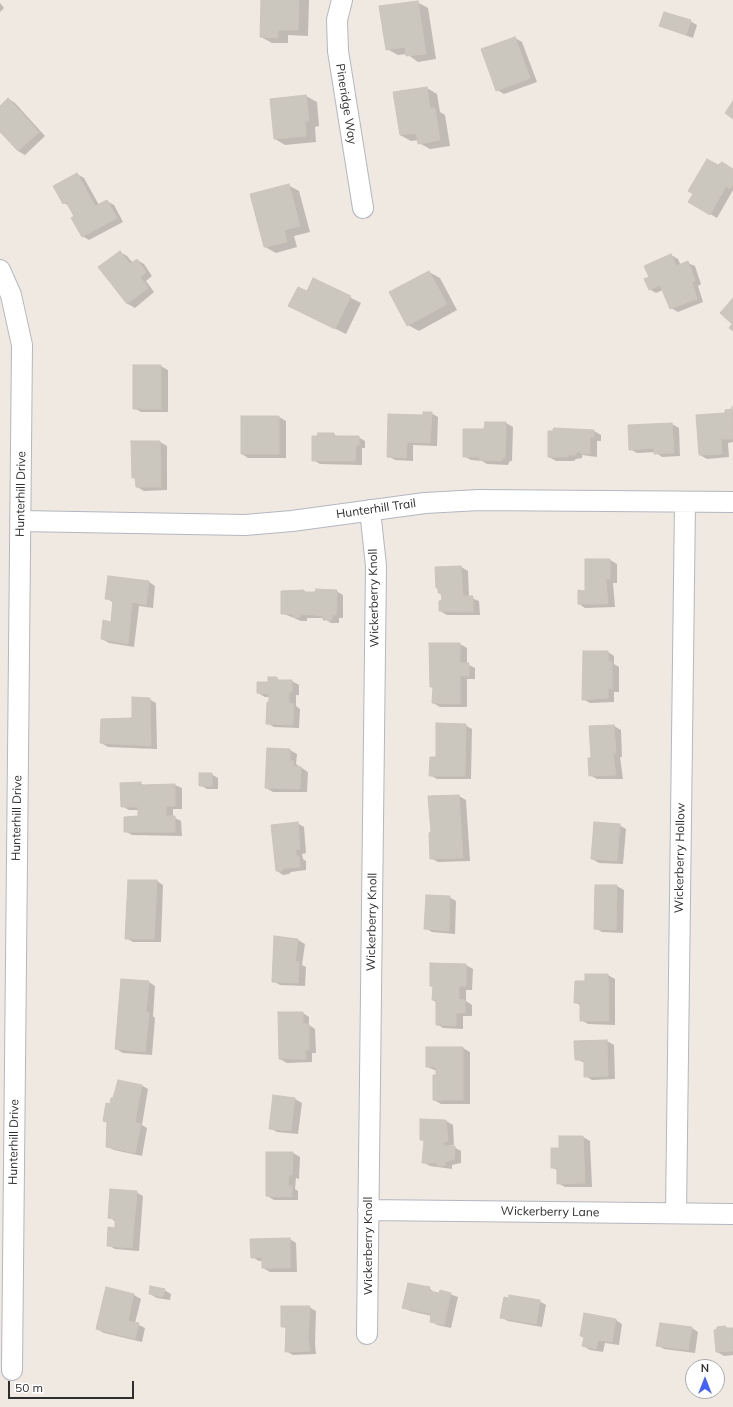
<!DOCTYPE html>
<html>
<head>
<meta charset="utf-8">
<style>
	body { margin:0 }
	#map { position:relative; width:733px; height:1407px; overflow:hidden; background:#efe9e1; font-family:Mulish,sans-serif }
	canvas { display:block }
	.north { position:absolute; left:685px; top:1359px; width:40px; height:40px; box-sizing:border-box; background:#fff; border:1px solid #ababab; border-radius:50%; rotate:0deg; font-size:11px; font-weight:700; line-height:16px; text-align:center; color:#2e2e2e }
	.north::after { content:''; display:block; margin:auto; width:14px; height:18px; background:#4264fb; clip-path:polygon(50% 0,100% 100%,50% 72%,0 100%) }
	.scale { position:absolute; left:8px; top:1381px; width:126px; height:18px; box-sizing:border-box; border:2px solid #2e2e2e; border-top:0; padding-left:5px; font-size:12px; line-height:14px; white-space:nowrap; color:#2e2e2e; -webkit-text-stroke:3px #fff; paint-order:stroke }
</style>
</head>
<body>
<div id="map">
<canvas width="733" height="1407"></canvas>
<div class="north">N</div>
<div class="scale">50 m</div>
</div>
<script>
const context = document.querySelector('canvas').getContext('2d');
context.lineJoin = 'round';
function fillPath(path, color) {
  context.fillStyle = color;
  context.fill(path, 'evenodd');
}
function poly(rows) {
  const path = new Path2D();
  for (const r of rows) {
    path.moveTo(r[0], r[1]);
    for (let i = 2; i < r.length; i += 2) path.lineTo(r[i], r[i + 1]);
  }
  return path;
}
function trace(path, color, width, dash) {
  context.strokeStyle = color;
  context.lineWidth = width;
  context.lineCap = dash ? 'butt' : 'round';
  context.setLineDash(dash || []);
  context.stroke(path);
}
function label(font, color, halo, rows, align = 'center') {
  context.font = font + ' Mulish,sans-serif';
  context.lineWidth = 3;
  context.setLineDash([]);
  context.textBaseline = 'middle';
  context.strokeStyle = halo;
  context.fillStyle = color;
  for (const [text, x, y, turn = 0] of rows) {
    context.save();
    context.translate(x, y);
    context.rotate((+turn || 0) * Math.PI / 180);
    context.textAlign = isNaN(turn) ? turn : align;
    if (halo) context.strokeText(text, 0, 0);
    context.fillText(text, 0, 0);
    context.restore();
  }
}
fillPath(poly([
	[262,0,309,0,308,36,288,35,288,43,272,43,261,37],
	[417,2,428,8,436,59,418,62,407,54,398,55,387,49],
	[0,3,4,8,0,12],
	[690,21,697,25,693,38,660,26],
	[515,38,522,42,537,82,504,94,497,90],
	[427,88,437,94,440,112,445,115,450,146,430,149,419,143,419,140,411,141,400,135],
	[306,96,317,102,319,126,315,127,316,142,285,145,275,139],
	[9,99,15,103,45,136,25,155,18,151,0,130,0,107],
	[718,166,733,170,733,190,717,218,689,202],
	[77,174,84,178,99,205,107,201,114,205,123,222,89,240,82,236,69,206,64,203],
	[288,185,299,191,310,232,294,236,297,247,276,253,265,247,251,195],
	[120,252,127,256,133,263,137,260,144,264,152,276,146,281,154,292,135,308,128,304,100,267],
	[671,255,678,259,681,266,688,263,695,266,701,284,698,286,703,302,678,312,671,308,663,290,656,293,649,289,650,277],
	[429,272,440,278,457,310,419,331,408,325],
	[314,279,361,303,346,334,290,306,307,292],
	[161,366,168,370,168,412,141,412,134,408],
	[733,408,733,442,728,443,729,457,707,459,700,455,726,411,733,410],
	[431,413,438,417,437,446,413,445,413,461,395,460,388,456],
	[279,417,286,421,286,458,248,458,242,454],
	[486,423,506,423,513,427,512,461,510,461,508,465,487,464,482,461,471,460,464,456,485,431],
	[672,424,679,428,680,456,662,457,655,452,637,453,630,449,629,426],
	[594,431,601,435,601,441,597,441,597,457,582,455,582,458,576,459,574,461,556,461,549,457],
	[333,434,339,437,358,437,365,441,365,448,362,448,362,465,320,464,313,460],
	[160,442,167,446,167,490,144,491,137,487,136,479,133,477],
	[610,560,617,564,617,583,613,583,615,607,585,608,579,604],
	[461,567,468,571,469,597,479,601,480,615,447,615,440,611,443,600,442,594,439,593],
	[149,582,155,586,153,608,139,606,134,647,109,643,102,639,112,623,114,603,106,598],
	[304,591,308,593,336,591,343,595,343,618,339,618,339,623,331,623,324,618,307,618,307,621,301,621,282,613,282,592],
	[460,644,467,648,467,664,475,668,475,679,467,679,467,707,440,707,433,703,434,688,431,686],
	[608,652,614,656,614,664,619,667,619,692,614,692,614,702,590,703,583,699],
	[276,678,281,681,292,681,299,685,299,695,296,695,296,706,300,709,299,728,274,727,267,723,270,697,265,697,258,693],
	[149,699,156,703,157,749,108,747,101,743,133,719],
	[465,725,472,729,471,779,437,779,430,775],
	[614,726,621,730,622,757,620,757,623,779,597,779,590,775,592,759],
	[290,750,297,754,296,764,308,772,307,792,273,792,266,788],
	[211,774,218,778,218,789,207,789,200,785],
	[140,783,145,786,175,785,182,788,182,809,173,809,173,817,181,821,182,836,132,835,125,831,139,817,139,810,129,810,122,806],
	[459,796,466,800,470,861,438,862,431,858,432,832,429,797],
	[297,823,304,827,306,853,302,854,303,859,306,861,306,870,291,872,289,874,283,875,277,871],
	[619,825,626,829,623,864,599,863,592,859],
	[157,881,163,885,161,942,133,942,126,938],
	[596,886,617,886,624,890,623,933,602,932,595,928],
	[449,897,456,901,455,934,432,932,425,928],
	[298,940,305,944,302,965,306,967,305,986,280,985,273,981],
	[466,965,473,969,472,990,466,990,466,1001,472,1005,472,1016,463,1016,463,1029,443,1028,437,1024,437,1003,433,1000,434,987,431,986],
	[608,975,615,979,615,1025,588,1024,581,1020,581,1006,575,1002],
	[149,982,155,986,153,1016,155,1018,152,1055,123,1053,116,1049],
	[303,1013,309,1017,309,1025,315,1029,316,1053,312,1053,312,1062,287,1063,280,1059],
	[607,1041,614,1045,615,1079,592,1080,585,1076,585,1063,576,1059],
	[463,1048,470,1052,470,1104,441,1104,434,1100,437,1071,427,1067],
	[141,1085,148,1089,142,1125,147,1128,142,1156,114,1150,107,1146,108,1123,104,1121,111,1105],
	[295,1099,302,1103,298,1134,277,1132,270,1128],
	[446,1121,453,1125,454,1145,447,1146,454,1147,461,1151,461,1163,452,1165,452,1169,430,1166,423,1162,425,1142,421,1139],
	[583,1137,590,1141,592,1187,565,1187,558,1183,558,1171,552,1167,560,1149],
	[293,1153,300,1157,299,1179,296,1178,295,1189,298,1191,298,1200,274,1200,267,1196],
	[136,1192,143,1196,139,1251,115,1249,108,1245,116,1229,116,1222,109,1217],
	[290,1239,296,1243,297,1272,270,1272,263,1268,263,1261,259,1261,252,1257],
	[107,1288,134,1295,141,1299,135,1323,145,1328,142,1342,104,1333,97,1329],
	[429,1288,436,1294,440,1295,441,1291,458,1297,451,1328,437,1325,431,1321,432,1316,410,1311,403,1307],
	[164,1290,171,1294,170,1300,157,1298,150,1294],
	[539,1301,546,1305,542,1327,508,1321,501,1317],
	[309,1307,316,1311,315,1344,316,1354,293,1355,286,1351,287,1329,282,1326],
	[616,1320,622,1324,619,1345,605,1343,603,1352,590,1350,583,1346,585,1338,581,1336],
	[725,1327,733,1329,733,1355,724,1356,717,1352],
	[692,1328,698,1332,695,1353,664,1349,657,1345]
]), '#0003');
const building = poly([
	[261,0,299,0,298,30,278,30,278,38,260,37,261,0],
	[418,1,426,54,406,56,405,47,386,50,379,6,418,1],
	[664,12,691,20,686,35,659,26,664,12],
	[515,37,530,78,496,91,481,49,515,37],
	[427,87,430,108,435,108,440,140,418,144,416,133,400,135,393,92,427,87],
	[306,95,309,121,305,121,306,136,274,139,270,99,306,95],
	[8,98,39,132,18,151,0,132,0,106,8,98],
	[733,101,733,119,725,113,733,101],
	[707,159,718,165,722,162,733,169,733,185,730,189,726,186,710,215,688,202,693,194,688,191,707,159],
	[77,173,95,206,107,200,117,218,82,237,71,218,74,216,66,202,63,204,53,186,77,173],
	[289,184,300,226,284,230,287,242,264,247,250,194,289,184],
	[120,251,130,264,137,259,146,272,140,277,148,288,127,304,98,267,120,251],
	[671,254,676,266,688,261,695,281,692,282,697,299,670,309,660,285,649,290,644,279,649,277,644,266,671,254],
	[429,271,447,304,407,326,389,292,429,271],
	[313,278,351,296,335,329,288,306,298,287,307,291,313,278],
	[733,298,733,331,729,328,732,324,720,313,733,298],
	[133,365,161,365,161,409,133,409,133,365],
	[732,407,733,439,721,439,722,454,699,455,696,415,725,413,725,410,732,409,732,407],
	[423,412,432,412,430,443,407,442,406,458,387,457,388,414,423,415,423,412],
	[241,416,279,416,279,454,241,454,241,416],
	[485,422,506,422,505,458,503,458,501,461,479,460,480,457,463,457,463,429,484,429,485,422],
	[672,423,674,453,654,454,654,448,629,450,628,425,672,423],
	[554,428,594,430,594,437,590,437,590,454,581,454,581,452,576,452,576,455,569,455,567,457,548,457,548,431,552,431,554,428],
	[318,433,334,433,334,436,359,436,359,445,356,445,355,461,312,461,312,436,317,436,318,433],
	[131,441,160,441,161,487,136,487,135,478,132,478,131,441],
	[585,559,610,559,610,579,606,579,608,604,578,604,578,590,585,591,585,559],
	[461,566,463,596,473,596,473,612,439,611,439,601,442,600,441,593,438,593,438,588,436,588,435,567,461,566],
	[108,576,149,581,146,605,132,602,128,644,101,639,103,620,111,622,113,600,105,599,108,576],
	[316,589,337,590,336,615,332,615,332,620,323,620,323,616,314,615,300,614,300,617,293,617,293,614,281,614,281,591,304,590,304,592,315,592,316,589],
	[429,643,460,643,460,663,469,663,469,676,460,676,460,704,432,703,433,687,430,687,429,643],
	[583,651,608,651,608,662,612,662,612,689,608,688,608,698,582,700,583,651],
	[268,677,277,677,277,680,292,680,292,692,289,692,289,703,294,704,293,725,266,724,267,702,269,702,269,694,257,693,257,682,268,682,268,677],
	[132,697,150,698,151,746,100,743,101,719,132,718,132,697],
	[436,723,466,724,465,776,429,776,430,757,436,757,436,723],
	[614,725,616,753,613,753,616,775,589,776,588,758,591,758,589,726,614,725],
	[267,748,290,749,290,761,294,761,293,766,301,767,300,789,265,788,267,748],
	[199,773,212,773,212,786,199,786,199,773],
	[141,782,141,785,175,784,175,806,166,806,166,816,175,816,175,832,124,832,124,817,138,816,138,807,121,807,120,783,141,782],
	[459,795,463,858,430,859,429,833,431,832,428,796,459,795],
	[298,822,300,849,296,850,296,856,299,856,300,867,284,868,282,871,276,871,271,825,298,822],
	[594,822,620,824,617,861,591,859,594,822],
	[128,880,157,880,154,939,125,939,128,880],
	[595,885,617,885,616,930,594,929,595,885],
	[426,895,450,896,449,931,424,929,426,895],
	[274,936,298,939,295,962,299,962,298,983,272,982,274,936],
	[430,963,466,964,466,986,459,986,459,999,465,1000,465,1013,456,1013,456,1026,436,1025,436,1000,432,1000,433,986,430,986,430,963],
	[585,974,608,974,609,1021,580,1021,580,1003,574,1003,575,981,585,981,585,974],
	[121,979,149,981,146,1012,149,1013,145,1052,115,1049,121,979],
	[278,1012,303,1012,303,1024,309,1024,309,1050,305,1050,306,1059,279,1059,278,1012],
	[607,1040,608,1076,584,1077,584,1060,575,1060,574,1041,607,1040],
	[426,1047,463,1047,463,1100,433,1100,433,1075,436,1075,436,1067,426,1067,426,1047],
	[118,1080,142,1085,135,1122,141,1124,135,1153,106,1147,107,1122,103,1121,106,1103,110,1104,111,1098,113,1098,118,1080],
	[273,1095,295,1098,291,1131,269,1129,273,1095],
	[420,1119,446,1120,448,1141,444,1142,444,1146,455,1146,454,1159,445,1162,445,1166,437,1166,437,1163,422,1163,424,1140,420,1140,420,1119],
	[559,1136,583,1136,585,1183,557,1184,557,1168,551,1168,551,1148,559,1148,559,1136],
	[266,1152,293,1152,292,1175,289,1175,288,1186,292,1186,292,1197,266,1196,266,1152],
	[110,1189,137,1191,132,1248,107,1246,108,1227,115,1228,115,1219,108,1218,110,1189],
	[290,1238,290,1268,262,1268,262,1257,251,1258,250,1239,290,1238],
	[408,1283,430,1287,429,1291,439,1293,440,1290,451,1293,444,1325,430,1322,431,1314,402,1308,408,1283],
	[150,1286,165,1289,163,1297,149,1294,150,1286],
	[106,1287,134,1294,128,1321,139,1323,135,1339,96,1329,106,1287],
	[509,1295,540,1300,536,1324,500,1318,504,1297,509,1298,509,1295],
	[281,1306,310,1306,308,1339,310,1351,285,1352,286,1327,281,1327,281,1306],
	[584,1313,616,1319,612,1342,598,1340,596,1349,582,1346,584,1337,580,1336,584,1313],
	[660,1323,692,1327,688,1350,656,1346,660,1323],
	[725,1326,726,1328,733,1328,733,1351,716,1352,714,1330,717,1329,717,1327,725,1326]
]);
fillPath(building, '#cbc7bf');
trace(building, '#cbc5ba', 1);
const minor = poly([
	[342,0,337,20,338,51,363,208],
	[0,270,11,295,22,345,12,1370],
	[20,521,245,525,292,521,425,503,479,500,733,502],
	[368,1210,733,1214],
	[676,1213,685,502],
	[367,1334,376,566,370,510]
]);
trace(minor, '#b4b7c1', 22);
trace(minor, '#fff', 20);
label('12px', '#2e2e2e', '#fff', [
	["Pineridge Way",346,104,81],
	["Hunterhill Drive",21,494,-89],
	["Hunterhill Trail",376,509,-8],
	["Wickerberry Knoll",374,598,-91],
	["Hunterhill Drive",17,818,-89],
	["Wickerberry Hollow",680,858,-89],
	["Wickerberry Knoll",372,922,-89],
	["Hunterhill Drive",14,1142,-89],
	["Wickerberry Lane",550,1212,1],
	["Wickerberry Knoll",368,1246,-90]
]);
</script>
</body>
</html>
